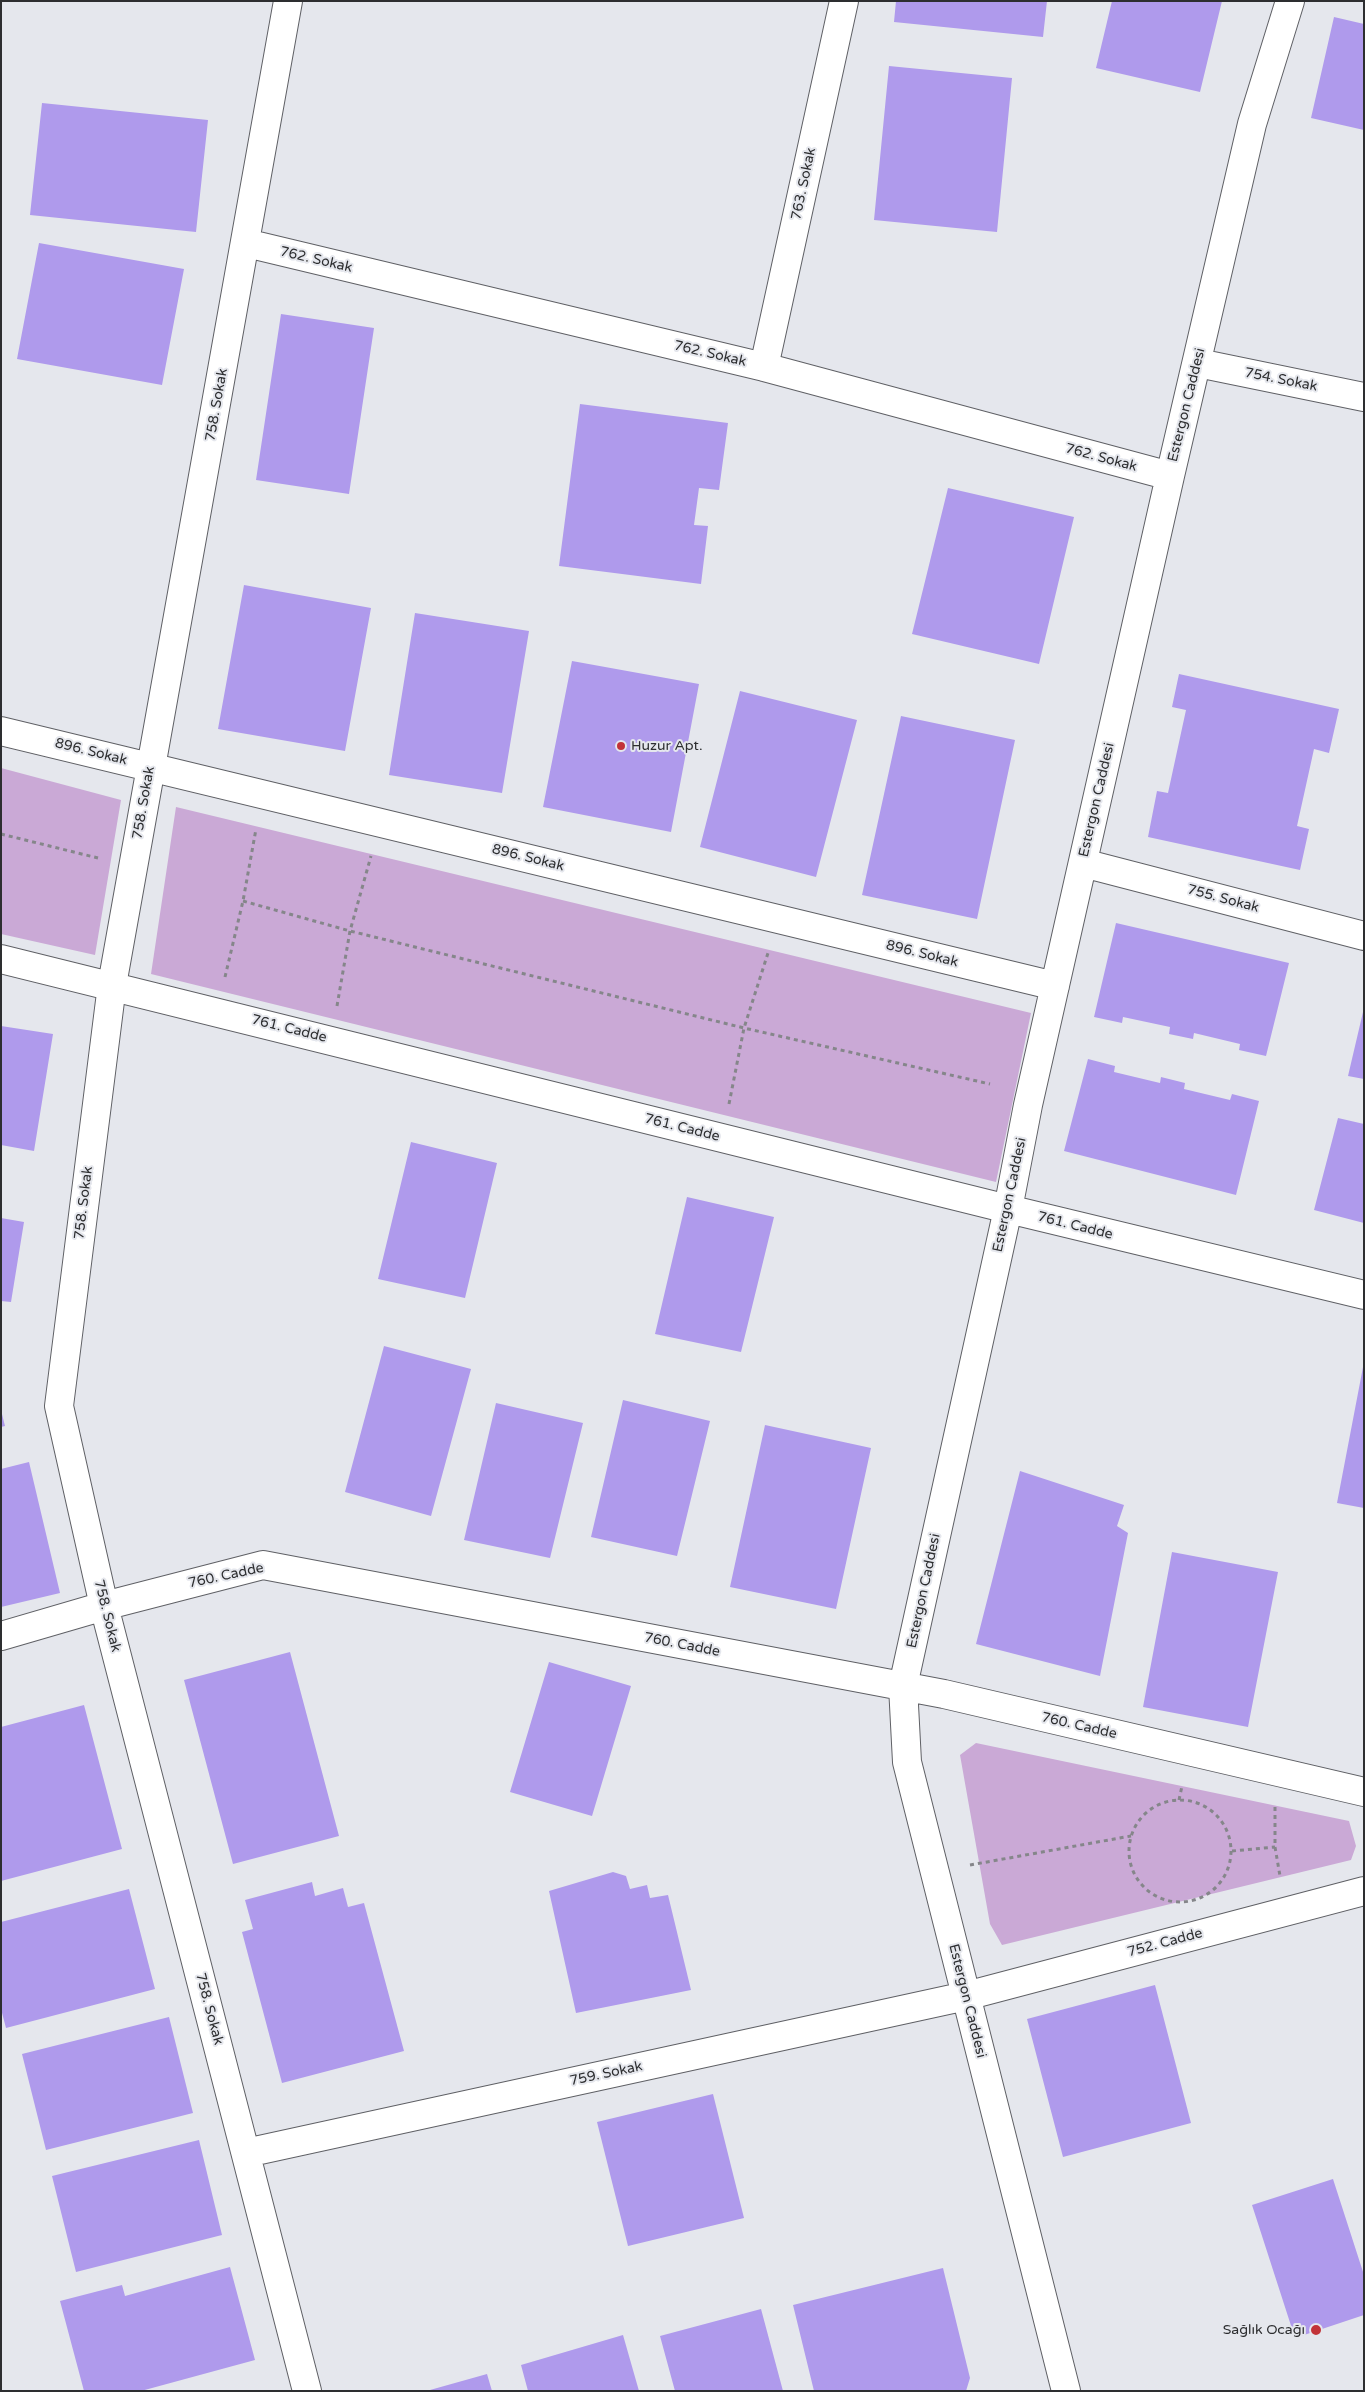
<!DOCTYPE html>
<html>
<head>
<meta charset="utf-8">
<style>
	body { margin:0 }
	#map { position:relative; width:1365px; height:2392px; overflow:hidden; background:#e5e7ed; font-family:"Varela Round",sans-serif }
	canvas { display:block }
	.frame { position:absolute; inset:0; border:2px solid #2d2e30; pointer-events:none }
</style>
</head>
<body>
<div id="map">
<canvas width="1365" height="2392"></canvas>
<div class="frame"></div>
</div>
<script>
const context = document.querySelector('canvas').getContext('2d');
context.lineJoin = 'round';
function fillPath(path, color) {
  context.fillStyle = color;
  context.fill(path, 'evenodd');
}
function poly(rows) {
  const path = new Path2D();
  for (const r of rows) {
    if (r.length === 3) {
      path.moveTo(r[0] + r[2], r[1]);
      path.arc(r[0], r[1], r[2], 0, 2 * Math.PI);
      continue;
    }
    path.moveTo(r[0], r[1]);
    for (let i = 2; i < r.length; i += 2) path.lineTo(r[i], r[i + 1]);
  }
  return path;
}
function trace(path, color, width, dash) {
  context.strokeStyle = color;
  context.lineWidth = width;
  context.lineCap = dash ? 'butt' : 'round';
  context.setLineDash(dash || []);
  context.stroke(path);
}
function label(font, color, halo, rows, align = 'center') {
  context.font = font + ' "Varela Round",sans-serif';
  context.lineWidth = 4;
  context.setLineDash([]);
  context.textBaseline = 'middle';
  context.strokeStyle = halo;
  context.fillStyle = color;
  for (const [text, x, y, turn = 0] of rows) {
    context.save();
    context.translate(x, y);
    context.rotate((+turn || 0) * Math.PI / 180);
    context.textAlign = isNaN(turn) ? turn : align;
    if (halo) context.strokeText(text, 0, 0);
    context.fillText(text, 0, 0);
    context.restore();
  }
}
fillPath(poly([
	[1,768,121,800,95,955,1,934],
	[176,807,1031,1013,996,1182,151,974],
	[976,1743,1349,1821,1356,1846,1351,1860,1002,1945,990,1924,960,1755]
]), '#caa9d6');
fillPath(poly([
	[896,1,1047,1,1043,37,894,22],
	[1112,1,1222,1,1200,92,1096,68],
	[1334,17,1364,24,1364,130,1311,118],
	[889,66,1012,78,997,232,874,220],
	[42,103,208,120,196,232,30,215],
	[39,243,184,269,162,385,17,359],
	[281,314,374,328,349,494,256,480],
	[580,404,728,423,719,490,699,488,694,525,708,526,701,584,559,566],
	[948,488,1074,517,1039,664,912,634],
	[244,585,371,608,345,751,218,729],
	[415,613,529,631,502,793,389,775],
	[572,661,699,684,671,832,543,807],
	[1179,674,1339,709,1329,753,1314,749,1297,826,1309,829,1300,870,1148,837,1157,791,1168,793,1186,710,1172,707],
	[740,691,857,720,816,877,700,847],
	[901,716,1015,740,977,919,862,895],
	[1116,923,1289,963,1266,1056,1239,1050,1240,1044,1194,1033,1193,1039,1169,1034,1170,1027,1123,1017,1122,1023,1094,1017],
	[1363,1012,1364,1012,1364,1079,1348,1076],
	[1,1026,53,1034,34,1151,1,1145],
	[1088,1059,1115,1066,1114,1072,1160,1083,1161,1077,1185,1083,1184,1089,1230,1100,1232,1094,1259,1101,1236,1195,1064,1151],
	[1338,1118,1364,1124,1364,1223,1314,1210],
	[411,1142,497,1163,465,1298,378,1279],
	[687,1197,774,1217,741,1352,655,1334],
	[1,1218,24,1222,11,1302,1,1301],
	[384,1346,471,1369,431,1516,345,1492],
	[1363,1367,1364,1367,1364,1508,1337,1503],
	[623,1400,710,1421,677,1556,591,1537],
	[496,1403,583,1423,550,1558,464,1540],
	[2,1414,5,1426,1,1427,1,1415],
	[765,1425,871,1448,836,1609,730,1587],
	[29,1462,60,1593,1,1607,1,1469],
	[1020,1471,1124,1505,1117,1526,1128,1533,1100,1676,976,1644],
	[1172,1552,1278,1572,1248,1727,1143,1707],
	[290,1652,339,1836,233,1864,184,1680],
	[549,1662,631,1686,592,1816,510,1792],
	[84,1705,122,1849,1,1881,1,1727],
	[613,1872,626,1876,630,1889,647,1885,650,1898,668,1895,691,1990,576,2013,549,1891],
	[312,1882,315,1896,343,1888,348,1907,364,1903,404,2051,282,2083,242,1932,253,1929,245,1900],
	[129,1889,155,1989,6,2028,1,2009,1,1922],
	[1155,1985,1191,2123,1063,2157,1027,2019],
	[169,2017,193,2113,46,2150,22,2054],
	[713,2094,744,2218,628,2246,597,2122],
	[199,2140,222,2235,76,2272,52,2176],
	[1333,2179,1364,2275,1364,2315,1295,2338,1252,2205],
	[230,2267,255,2360,141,2391,84,2391,60,2301,122,2285,125,2296],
	[943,2268,970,2378,966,2391,814,2391,793,2305],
	[761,2309,783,2391,675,2391,660,2336],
	[623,2335,639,2391,528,2391,521,2365],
	[487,2374,492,2391,430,2391,430,2390]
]), '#af9aec');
const minor = poly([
	[288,1,112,985,59,1406,104,1606,307,2391],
	[246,243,764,367,1170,476],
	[1198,363,1364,397],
	[764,367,844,1],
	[1,731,1055,986],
	[1083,863,1364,936],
	[1,959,1008,1209,1364,1295],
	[1,1636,104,1606,263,1565,944,1694,1364,1792],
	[246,2153,966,1996,1364,1891],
	[1066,2391,907,1762,903,1686,1008,1209,1028,1105,1170,476,1252,124,1290,1]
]);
trace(minor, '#5f6065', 30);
trace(poly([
	[1,834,98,858],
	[243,901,350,931,744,1028,990,1084],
	[225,977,243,901,256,829],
	[337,1006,350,931,371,856],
	[729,1104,744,1028,768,953],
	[1179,1800,1182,1786],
	[1180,1851,51],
	[1275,1807,1275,1847,1280,1876],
	[1232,1851,1275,1847],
	[970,1865,1131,1836]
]), '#85868a', 3, [4, 4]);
trace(minor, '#fff', 28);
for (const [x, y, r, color] of [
	[621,746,5,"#c23338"],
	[1316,2330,6,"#c23338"]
]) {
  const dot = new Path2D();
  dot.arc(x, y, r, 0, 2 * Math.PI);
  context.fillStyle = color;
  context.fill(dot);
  trace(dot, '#e5e7ed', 2);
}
label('14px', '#2d2e30', '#e5e7ed', [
	["763. Sokak",804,184,-78],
	["762. Sokak",316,260,13],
	["762. Sokak",710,354,13],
	["754. Sokak",1281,380,11],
	["758. Sokak",217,405,-80],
	["Estergon Caddesi",1187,405,-76],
	["762. Sokak",1101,458,15],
	["896. Sokak",91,752,14],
	["Estergon Caddesi",1097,800,-77],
	["758. Sokak",144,803,-80],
	["896. Sokak",528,858,14],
	["755. Sokak",1223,899,15],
	["896. Sokak",922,954,14],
	["761. Cadde",289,1029,14],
	["761. Cadde",682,1128,14],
	["Estergon Caddesi",1010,1195,-78],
	["758. Sokak",84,1203,-83],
	["761. Cadde",1075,1226,14],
	["760. Cadde",226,1576,-12],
	["Estergon Caddesi",924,1591,-78],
	["758. Sokak",107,1616,76],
	["760. Cadde",682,1645,11],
	["760. Cadde",1079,1726,13],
	["752. Cadde",1165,1943,-15],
	["Estergon Caddesi",967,2001,76],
	["758. Sokak",209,2009,75],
	["759. Sokak",606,2074,-12]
]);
label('14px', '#2d2e30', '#e5e7ed', [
	["Huzur Apt.",631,746],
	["Sağlık Ocağı",1305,2330,"right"]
], 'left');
</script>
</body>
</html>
